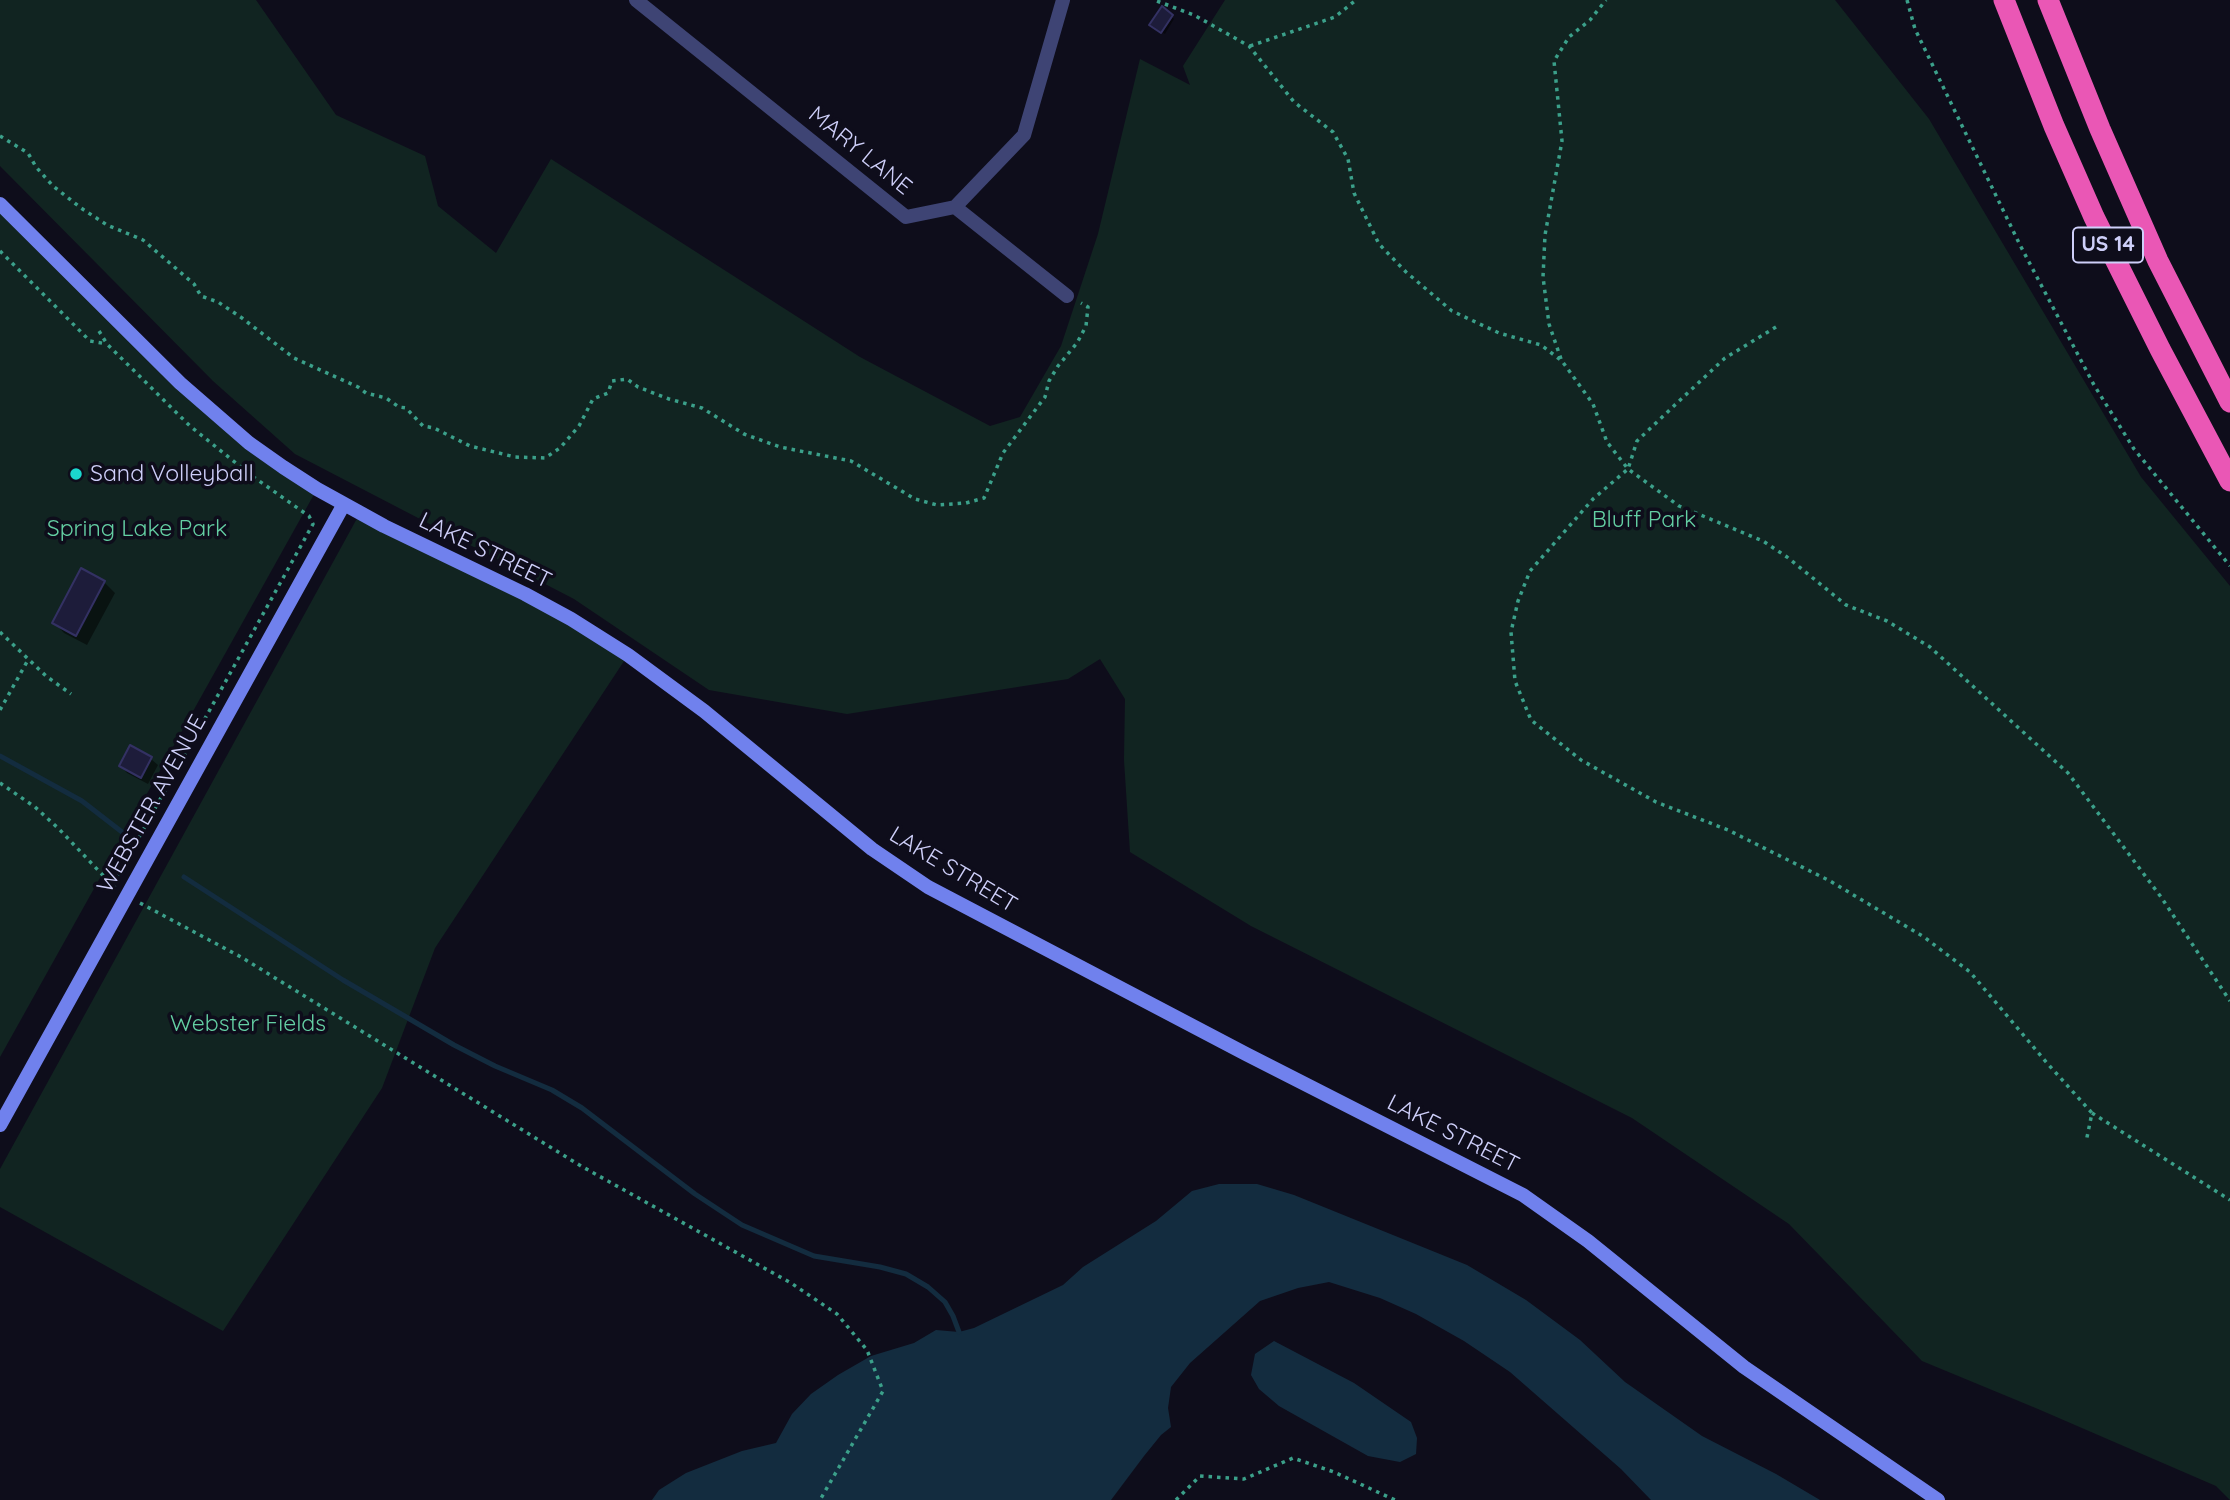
<!DOCTYPE html>
<html>
<head>
<meta charset="utf-8">
<style>
	body { margin:0 }
	canvas { display:block; background:#0e0d1b }
</style>
</head>
<body>
<canvas width="2230" height="1500"></canvas>
<script>
const context = document.querySelector('canvas').getContext('2d');
context.lineJoin = 'round';
function fillPath(path, color) {
  context.fillStyle = color;
  context.fill(path, 'evenodd');
}
function poly(rows) {
  const path = new Path2D();
  for (const r of rows) {
    path.moveTo(r[0], r[1]);
    for (let i = 2; i < r.length; i += 2) path.lineTo(r[i], r[i + 1]);
  }
  return path;
}
function trace(path, color, width, dash) {
  context.strokeStyle = color;
  context.lineWidth = width;
  context.lineCap = dash ? 'butt' : 'round';
  context.setLineDash(dash || []);
  context.stroke(path);
}
function label(font, color, halo, rows, align = 'center') {
  context.font = font + ' Quicksand,sans-serif';
  context.lineWidth = 7;
  context.setLineDash([]);
  context.textBaseline = 'middle';
  context.strokeStyle = halo;
  context.fillStyle = color;
  for (const [text, x, y, turn = 0] of rows) {
    context.save();
    context.translate(x, y);
    context.rotate((+turn || 0) * Math.PI / 180);
    context.textAlign = isNaN(turn) ? turn : align;
    if (halo) context.strokeText(text, 0, 0);
    context.fillText(text, 0, 0);
    context.restore();
  }
}
fillPath(poly([
	[0,0,256,0,336,115,425,156,438,206,496,253,551,159,860,357,990,426,1020,417,1061,346,1098,234,1140,59,1190,85,1183,66,1225,0,1835,0,1929,119,2141,477,2230,586,2230,1500,2216,1486,2038,1409,1922,1361,1789,1224,1632,1118,1251,926,1130,852,1124,760,1125,699,1100,659,1068,679,847,714,709,690,574,599,295,454,213,381,0,166],
	[0,204,180,383,317,489,0,1057],
	[360,513,628,655,435,948,382,1088,223,1331,0,1207,0,1169]
]), '#112421');
fillPath(poly([
	[1219,1184,1257,1184,1294,1195,1467,1265,1526,1300,1580,1340,1625,1382,1702,1436,1776,1474,1820,1500,1651,1500,1621,1469,1510,1372,1464,1341,1416,1314,1380,1298,1329,1282,1298,1288,1260,1301,1190,1363,1171,1387,1168,1408,1171,1427,1161,1435,1144,1456,1111,1500,652,1500,659,1490,686,1473,742,1451,776,1443,792,1414,811,1394,838,1375,871,1356,914,1343,936,1330,959,1332,974,1328,1063,1285,1083,1267,1156,1221,1192,1191],
	[1274,1341,1354,1383,1411,1422,1417,1438,1416,1454,1400,1462,1368,1456,1279,1406,1259,1389,1251,1375,1255,1354]
]), '#132c3f');
fillPath(poly([
	[1172,16,1174,19,1165,34,1154,27],
	[104,582,115,593,87,645,64,633,54,622],
	[130,748,151,759,158,765,148,784,127,773,121,766]
]), '#0007');
trace(poly([
	[0,756,82,801,122,832],
	[184,877,343,980,454,1045,495,1066,552,1090,582,1108,695,1194,742,1225,814,1256,880,1267,906,1274,928,1287,945,1302,953,1316,959,1332]
]), '#132c3f', 5);
const building = poly([
	[1162,6,1173,15,1161,33,1149,25,1162,6],
	[81,568,105,581,76,636,52,623,81,568],
	[130,745,152,757,141,778,119,766,130,745]
]);
fillPath(building, '#1d1c3a');
trace(building, '#333163', 2);
trace(poly([
	[1907,0,1915,29,2020,245,2094,385,2134,449,2230,566],
	[1157,1,1194,15,1249,46,1294,102,1333,132,1348,159,1354,193,1379,244,1406,272,1452,311,1499,333,1541,345,1562,361,1593,404,1607,442,1628,469,1593,499,1530,571,1518,601,1511,632,1515,681,1531,720,1581,760,1656,802,1728,830,1830,881,1924,937,1970,972,2047,1063,2092,1113,2086,1142],
	[1250,46,1335,17,1356,0],
	[0,136,28,153,36,167,53,186,81,208,107,225,143,240,194,284,201,296,218,302,242,318,294,358,358,387,366,393,386,398,399,407,406,408,423,426,434,428,470,446,515,457,545,458,560,448,579,426,593,399,608,393,612,381,627,379,638,387,669,399,702,408,744,434,780,447,851,461,915,499,937,505,966,503,984,498,1003,453,1045,397,1049,381,1058,366,1077,343,1086,326,1088,307,1081,303],
	[0,251,90,341,107,344],
	[1776,327,1725,358,1677,403,1637,441,1628,469,1679,506,1763,541,1787,557,1846,605,1887,621,1930,647,2068,773,2161,897,2230,1001],
	[99,331,107,344,190,426,252,476,309,516,313,524,112,886],
	[1561,359,1549,324,1543,277,1545,235,1562,141,1554,61,1569,37,1590,20,1606,0],
	[0,632,46,676,71,694],
	[0,710,28,660],
	[0,783,35,807,59,829,115,888],
	[140,903,241,957,581,1166,791,1283,837,1314,867,1350,883,1391,820,1500],
	[2092,1113,2230,1200],
	[1176,1500,1200,1476,1244,1479,1293,1458,1334,1472,1395,1500]
]), '#3ba08a', 3.5, [3.5, 5]);
trace(poly([
	[636,0,906,217,955,207,1067,296],
	[955,207,1024,135,1063,0]
]), '#3e4474', 14);
trace(poly([
	[0,204,180,383,249,443,283,467,317,489,384,526,525,594,571,619,628,655,704,711,872,849,928,887,1246,1054,1523,1195,1588,1241,1744,1367,1938,1500],
	[0,1125,344,504]
]), '#7081ed', 14);
trace(poly([
	[2004,0,2054,126,2094,217,2160,349,2230,481],
	[2048,0,2100,129,2158,261,2230,402]
]), '#ea57b5', 21);
for (const [x, y, r, color] of [
	[76,474,7,"#1bd8cd"]
]) {
  const dot = new Path2D();
  dot.arc(x, y, r, 0, 2 * Math.PI);
  context.fillStyle = color;
  context.fill(dot);
  trace(dot, '#0e0d1b', 2.5);
}
for (const [x, y, w] of [
	[2108,245,70]
]) {
  const box = new Path2D();
  box.roundRect(x - w / 2, y - 17.5, w, 35, 5);
  context.fillStyle = '#0e0d1b';
  context.fill(box);
  trace(box, '#cecff9', 2);
}
label('bold 21px', '#cecff9', null, [
	["US 14",2108,245]
]);
label('23px', '#cecff9', '#0e0d1b', [
	["MARY LANE",860,151,39],
	["LAKE STREET",485,551,26],
	["WEBSTER AVENUE",152,804,-61],
	["LAKE STREET",953,870,31],
	["LAKE STREET",1453,1134,27]
]);
label('23px', '#cecff9', '#0e0d1b', [
	["Sand Volleyball",90,474]
], 'left');
label('23px', '#64cfa3', '#0e0d1b', [
	["Bluff Park",1644,520],
	["Spring Lake Park",137,529],
	["Webster Fields",248,1024]
]);
</script>
</body>
</html>
